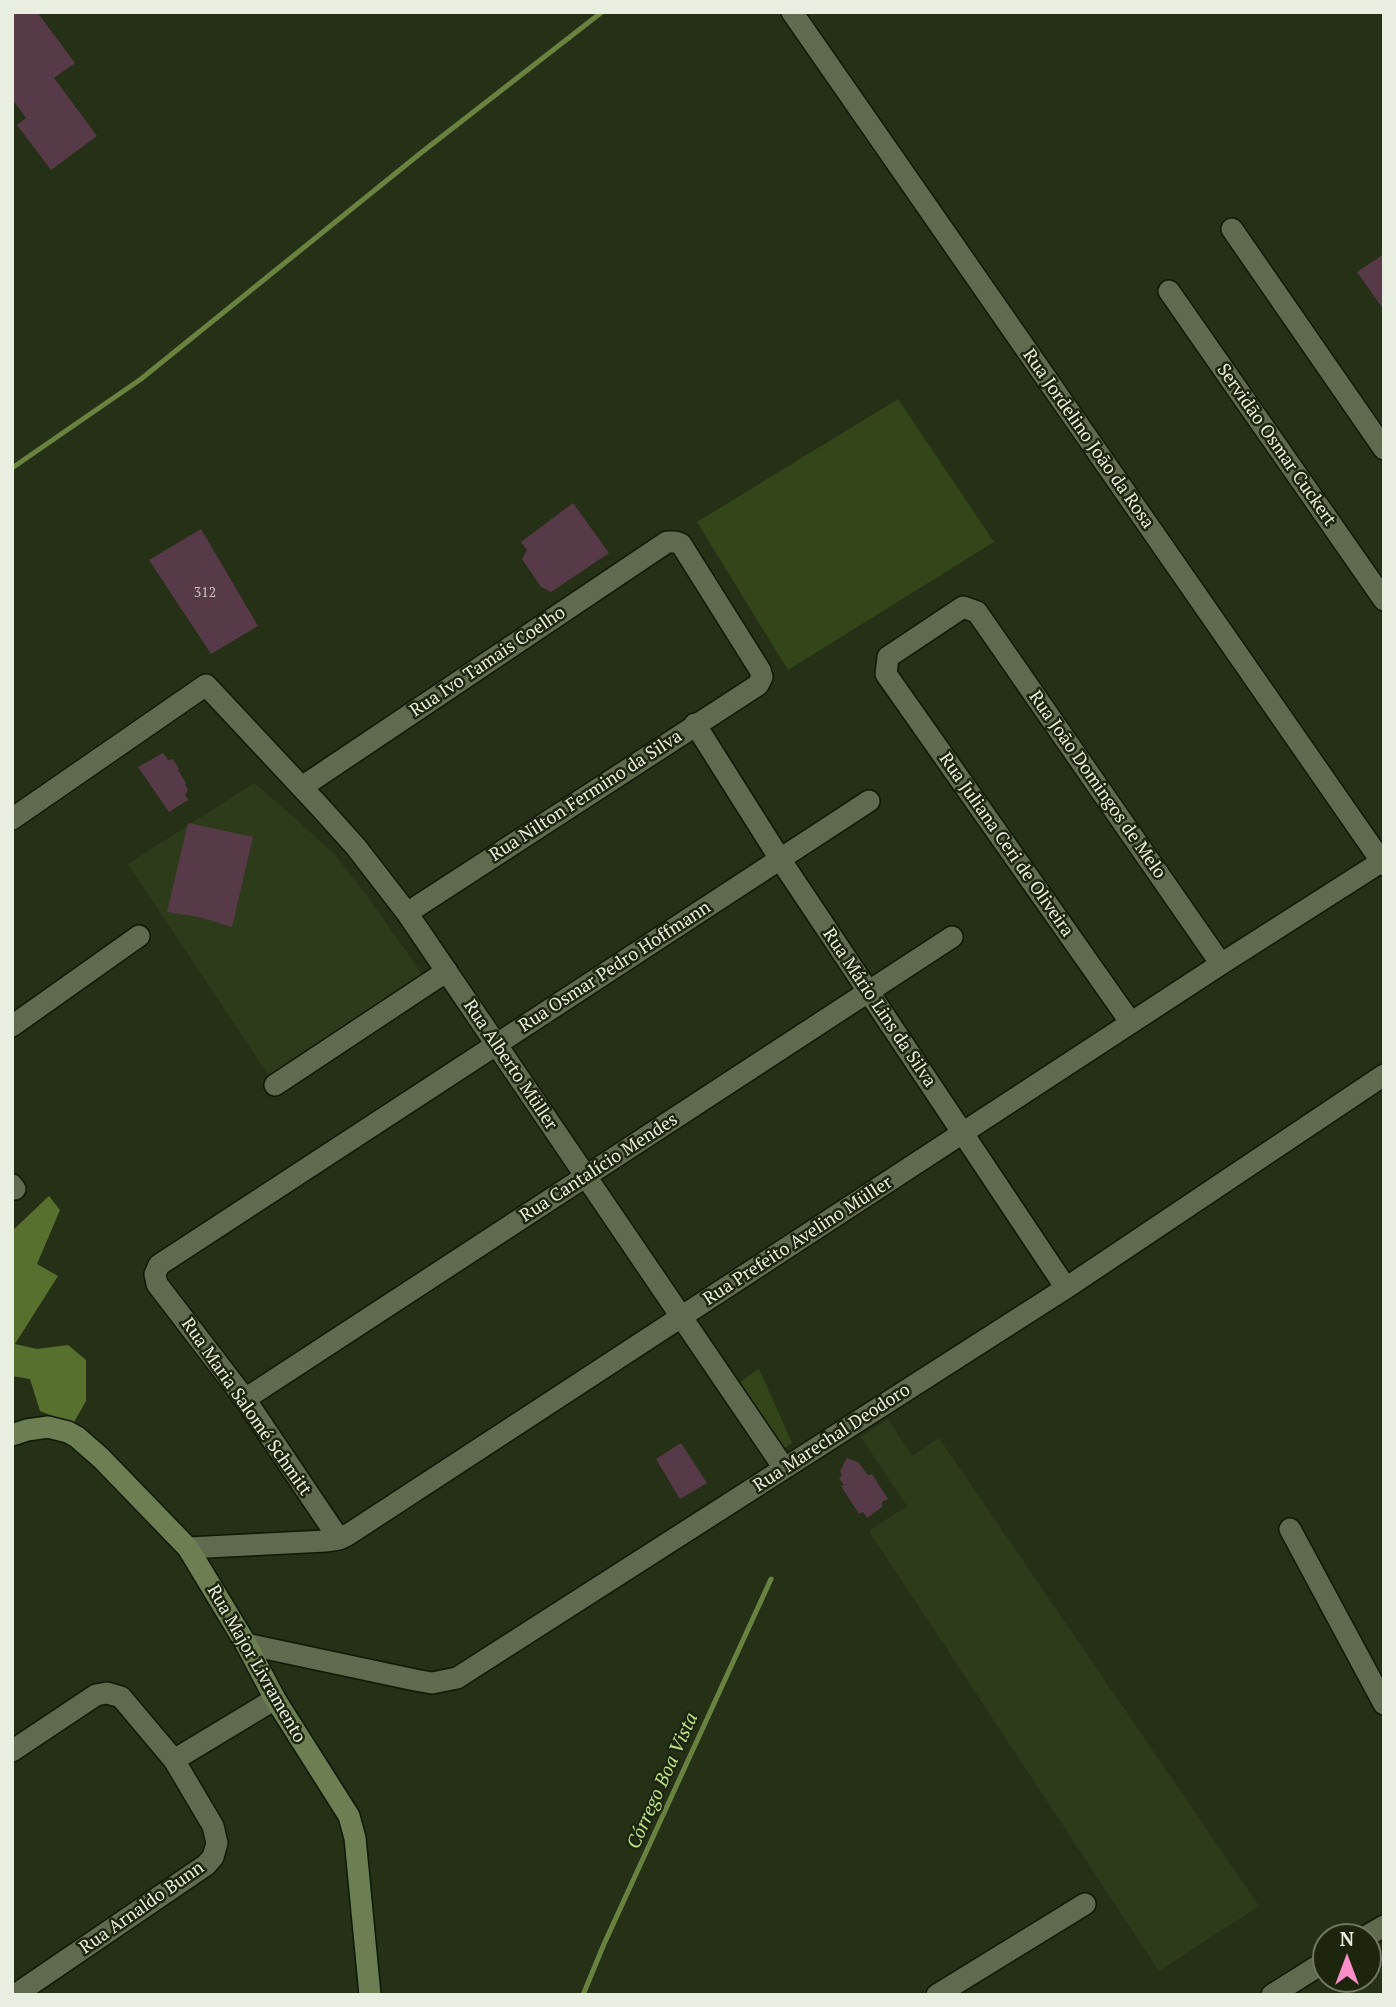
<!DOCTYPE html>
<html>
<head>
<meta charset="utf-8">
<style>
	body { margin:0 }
	#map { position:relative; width:1396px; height:2007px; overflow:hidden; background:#263017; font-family:"PT Serif",serif }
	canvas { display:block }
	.frame { position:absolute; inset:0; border:14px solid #e9efe0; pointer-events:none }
	.north { position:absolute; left:1312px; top:1923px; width:70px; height:70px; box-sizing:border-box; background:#1d260d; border:2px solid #6f7661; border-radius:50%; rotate:0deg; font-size:19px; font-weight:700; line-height:28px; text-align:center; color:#e9efe0 }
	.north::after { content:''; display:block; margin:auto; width:24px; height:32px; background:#fa8fc8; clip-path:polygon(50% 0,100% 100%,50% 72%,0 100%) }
</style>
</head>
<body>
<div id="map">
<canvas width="1396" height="2007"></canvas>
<div class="frame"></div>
<div class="north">N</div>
</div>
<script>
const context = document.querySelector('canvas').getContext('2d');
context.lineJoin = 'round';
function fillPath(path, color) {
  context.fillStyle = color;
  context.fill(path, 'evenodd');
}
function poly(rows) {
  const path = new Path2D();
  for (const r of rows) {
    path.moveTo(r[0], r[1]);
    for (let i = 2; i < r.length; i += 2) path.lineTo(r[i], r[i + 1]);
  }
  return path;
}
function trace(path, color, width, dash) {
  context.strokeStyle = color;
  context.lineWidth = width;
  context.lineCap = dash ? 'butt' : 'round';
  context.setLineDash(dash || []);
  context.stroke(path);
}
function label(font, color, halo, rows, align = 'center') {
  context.font = font + ' "PT Serif",serif';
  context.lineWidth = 5;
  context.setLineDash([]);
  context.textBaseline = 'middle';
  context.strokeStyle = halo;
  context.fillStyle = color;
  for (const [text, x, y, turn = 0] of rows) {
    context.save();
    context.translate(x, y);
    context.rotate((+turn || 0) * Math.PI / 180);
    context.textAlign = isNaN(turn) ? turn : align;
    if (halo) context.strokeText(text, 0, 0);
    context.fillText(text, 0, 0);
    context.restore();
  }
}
fillPath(poly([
	[254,783,296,819,335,855,367,896,422,974,269,1076,128,864],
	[888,1419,912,1456,939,1438,1259,1906,1159,1971,869,1531,907,1506,861,1437]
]), '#2e3b1b');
fillPath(poly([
	[898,399,994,542,788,670,697,522],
	[759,1369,792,1443,785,1448,740,1382]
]), '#35451a');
fillPath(poly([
	[49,1196,60,1210,37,1264,58,1276,15,1344,37,1349,68,1345,86,1360,86,1401,73,1424,40,1411,30,1379,12,1376,12,1231]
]), '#57702d');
trace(poly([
	[12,468,141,379,422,152,602,12],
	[583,1995,604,1944,771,1579]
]), '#69823f', 5);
fillPath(poly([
	[12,12,37,12,75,63,54,78,97,136,51,170,17,125,26,118,12,99],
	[1384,254,1384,310,1357,272],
	[573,503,609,553,551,592,541,587,522,559,527,550,521,542],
	[201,529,258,626,211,654,149,560],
	[163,753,168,760,173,759,179,769,178,770,186,783,185,784,188,790,185,795,188,800,169,812,138,767],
	[188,823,253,837,232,927,199,917,167,912],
	[681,1443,707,1483,680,1499,656,1459],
	[847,1458,858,1462,868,1475,872,1474,888,1499,882,1502,882,1507,867,1518,863,1512,859,1514,841,1486,844,1485,839,1478,842,1476,840,1471]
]), '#563a48');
const street = poly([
	[792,12,1384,865],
	[1232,229,1384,449],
	[1169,291,1384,600],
	[695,724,780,859,1066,1288],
	[302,787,667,542,675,542,681,544,760,670,762,677,758,685,407,913],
	[12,819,206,685,321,808,356,847,407,913,784,1468],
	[1131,1023,886,674,888,657,963,607,977,612,1221,964],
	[12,1026,139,936],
	[275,1085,447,971],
	[12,1185,15,1189],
	[245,1399,952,937],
	[1290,1529,1384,1704],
	[339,1539,245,1399,157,1284,155,1274,159,1265,869,801],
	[188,1548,326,1541,339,1539,349,1534,1221,964,1384,860],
	[246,1644,415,1680,432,1683,457,1678,1066,1288,1384,1075],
	[12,1751,96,1695,107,1693,121,1697,174,1760,213,1826,217,1843,213,1857,206,1865,15,1995],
	[174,1760,275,1699],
	[1365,1937,1384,1926],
	[937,1995,1085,1904],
	[1272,1995,1326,1961]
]);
const secondary = poly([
	[12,1435,27,1430,48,1427,68,1432,77,1437,101,1458,188,1548,246,1644,275,1699,349,1816,355,1838,370,1995]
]);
trace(street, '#0f1802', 24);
trace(secondary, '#0f1802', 24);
trace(street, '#5f6a4f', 21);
trace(secondary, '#6d7f52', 21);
label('14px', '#c4c2ba', null, [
	["312",205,593]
]);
label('18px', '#e9efe0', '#1d260d', [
	["Rua Jordelino João da Rosa",1088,439,55],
	["Servidão Osmar Cuckert",1276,445,55],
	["Rua Ivo Tamais Coelho",488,662,-34],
	["Rua João Domingos de Melo",1097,785,55],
	["Rua Nilton Fermino da Silva",586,796,-33],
	["Rua Juliana Ceri de Oliveira",1006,845,55],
	["Rua Osmar Pedro Hoffmann",615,967,-33],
	["Rua Mário Lins da Silva",879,1008,56],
	["Rua Alberto Müller",510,1065,56],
	["Rua Cantalício Mendes",599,1168,-33],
	["Rua Prefeito Avelino Müller",798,1241,-33],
	["Rua Maria Salomé Schmitt",246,1407,55],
	["Rua Marechal Deodoro",832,1438,-33],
	["Rua Major Livramento",256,1664,60],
	["Rua Arnaldo Bunn",142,1908,-35]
]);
label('italic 19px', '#bee384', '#1d260d', [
	["Córrego Boa Vista",663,1781,-66]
]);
</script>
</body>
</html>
